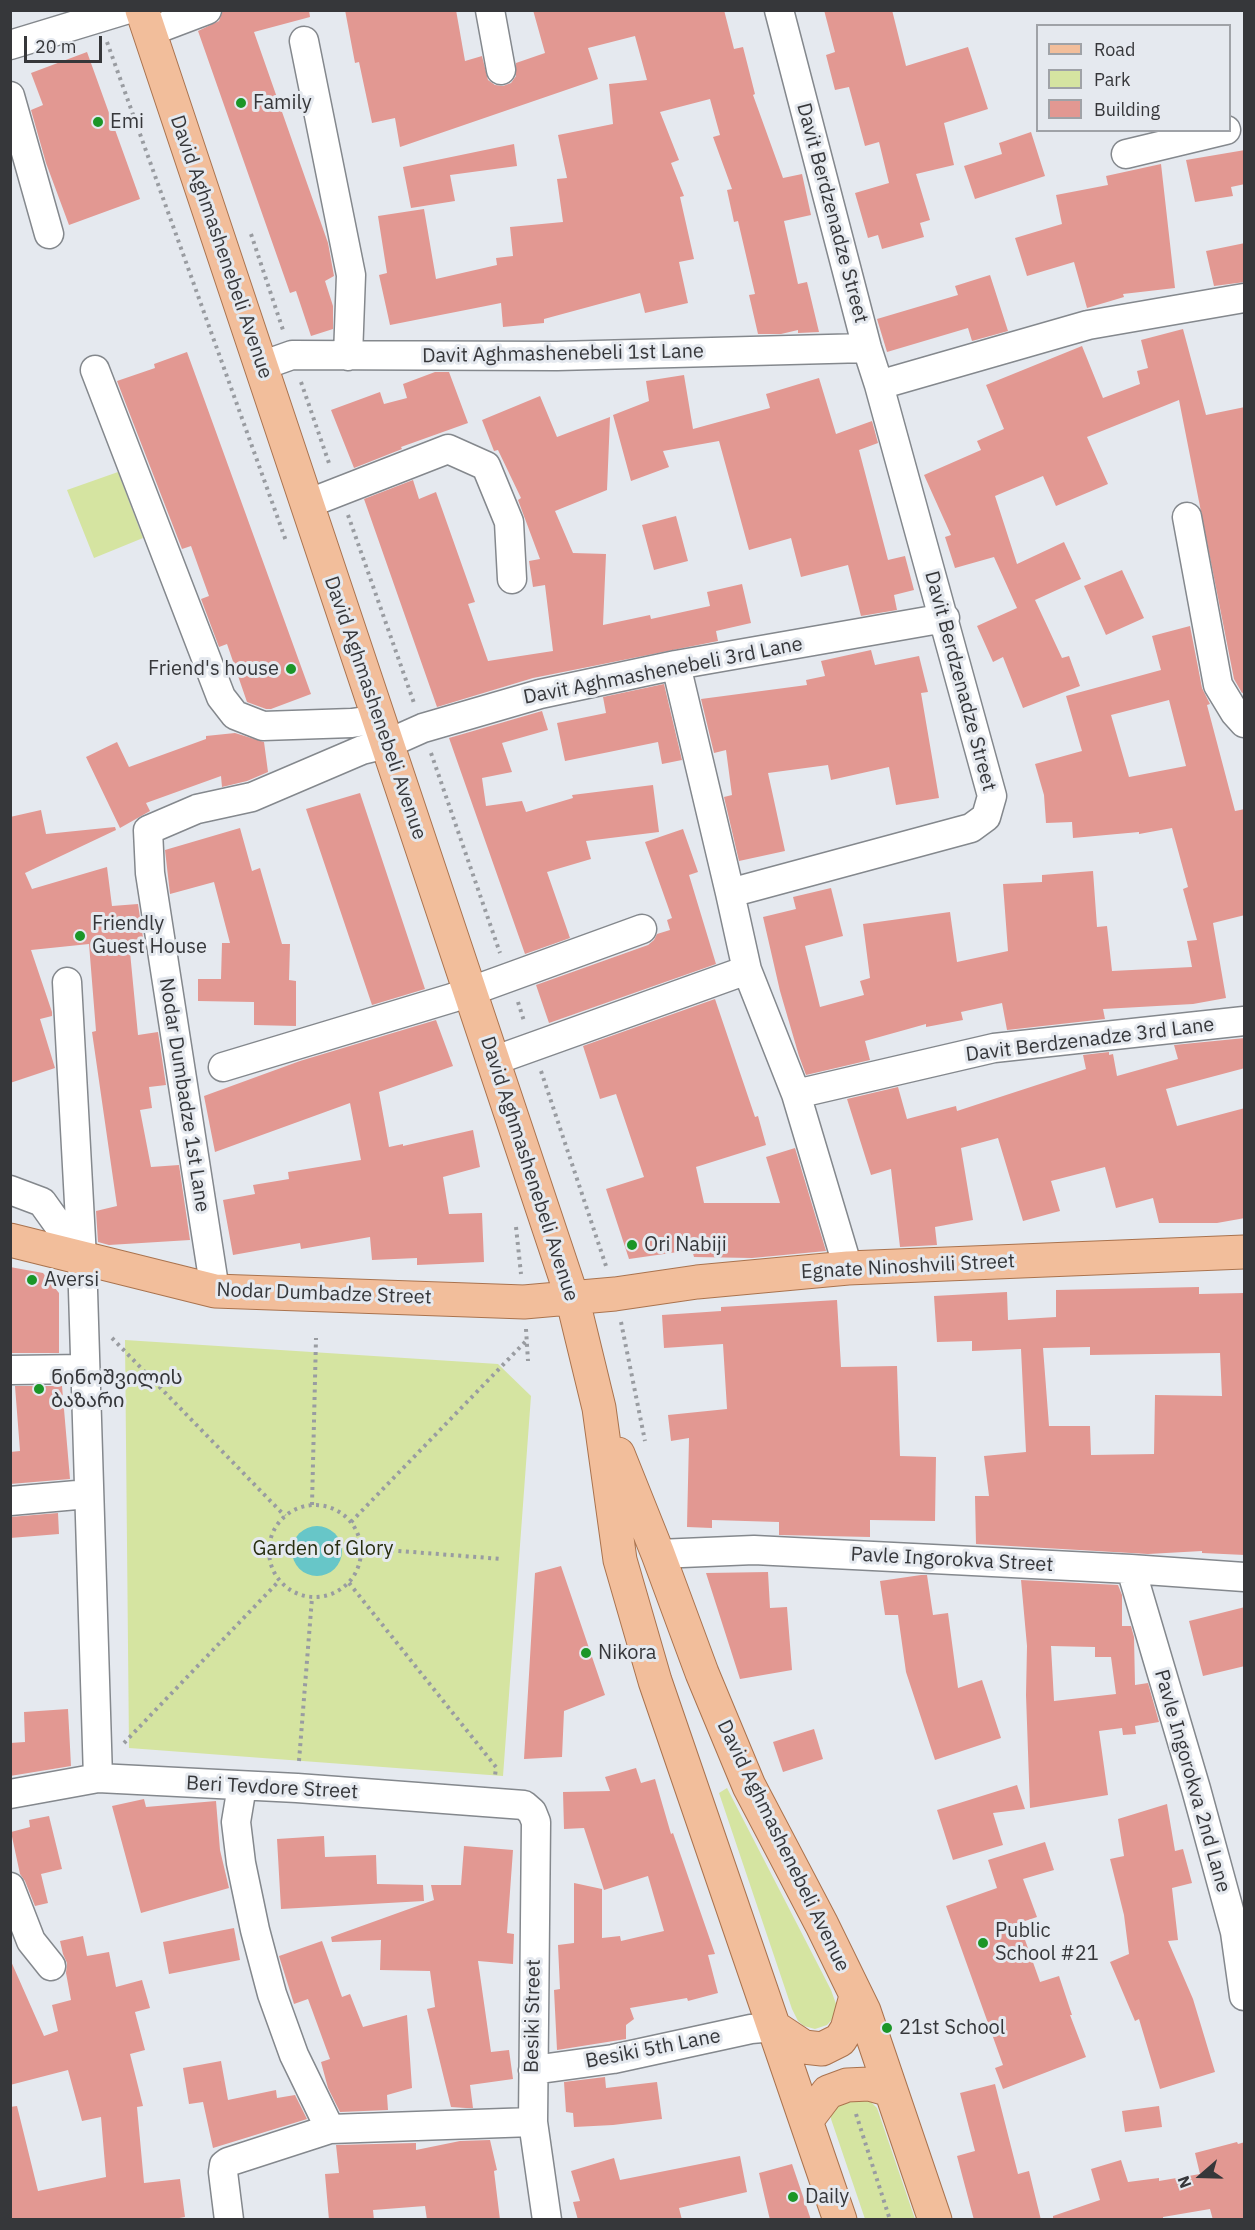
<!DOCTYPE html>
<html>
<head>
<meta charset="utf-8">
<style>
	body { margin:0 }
	#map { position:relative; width:1255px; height:2230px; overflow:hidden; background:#e5e9ef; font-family:"IBM Plex Sans",sans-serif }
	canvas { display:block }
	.frame { position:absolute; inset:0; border:12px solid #36373a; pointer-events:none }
	.legend { position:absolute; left:1036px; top:24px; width:195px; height:108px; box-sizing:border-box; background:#e5e9ef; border:2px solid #9fa2a7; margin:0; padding:8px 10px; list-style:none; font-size:18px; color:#36373a }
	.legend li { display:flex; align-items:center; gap:12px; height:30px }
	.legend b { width:30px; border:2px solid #9fa2a7 }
	.north { position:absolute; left:1171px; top:2146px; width:60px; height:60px; -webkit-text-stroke:4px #e5e9ef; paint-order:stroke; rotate:250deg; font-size:16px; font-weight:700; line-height:24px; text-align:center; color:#36373a }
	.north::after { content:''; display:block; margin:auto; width:21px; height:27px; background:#36373a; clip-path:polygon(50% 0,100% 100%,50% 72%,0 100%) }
	.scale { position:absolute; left:24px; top:36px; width:78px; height:27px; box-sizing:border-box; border:3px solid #36373a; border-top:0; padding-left:8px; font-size:18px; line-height:21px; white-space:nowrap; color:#36373a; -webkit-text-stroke:4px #e5e9ef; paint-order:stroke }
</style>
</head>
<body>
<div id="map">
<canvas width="1255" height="2230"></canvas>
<div class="frame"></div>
<ul class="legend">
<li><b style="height:8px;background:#f2be9b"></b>Road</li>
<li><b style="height:16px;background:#d5e4a1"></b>Park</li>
<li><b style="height:16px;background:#e29892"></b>Building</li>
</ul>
<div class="north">N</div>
<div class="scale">20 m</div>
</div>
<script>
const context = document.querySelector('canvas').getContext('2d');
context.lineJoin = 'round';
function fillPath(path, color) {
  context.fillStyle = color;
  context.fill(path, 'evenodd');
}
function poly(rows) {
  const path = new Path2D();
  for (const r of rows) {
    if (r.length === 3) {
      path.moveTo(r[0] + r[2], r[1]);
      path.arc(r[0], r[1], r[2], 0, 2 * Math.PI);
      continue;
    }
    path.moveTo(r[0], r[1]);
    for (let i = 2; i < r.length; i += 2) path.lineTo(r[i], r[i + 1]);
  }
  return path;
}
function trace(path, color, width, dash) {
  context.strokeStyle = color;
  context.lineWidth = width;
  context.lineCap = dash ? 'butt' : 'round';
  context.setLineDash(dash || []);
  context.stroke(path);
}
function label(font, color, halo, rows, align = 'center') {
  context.font = font + ' "IBM Plex Sans","Noto Sans Georgian",sans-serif';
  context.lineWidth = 6;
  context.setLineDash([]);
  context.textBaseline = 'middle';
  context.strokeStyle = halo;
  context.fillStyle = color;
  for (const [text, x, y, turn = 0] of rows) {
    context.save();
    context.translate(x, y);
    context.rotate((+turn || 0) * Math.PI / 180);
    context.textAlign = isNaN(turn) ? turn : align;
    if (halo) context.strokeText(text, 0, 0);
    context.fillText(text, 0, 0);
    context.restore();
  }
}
fillPath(poly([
	[118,472,143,538,94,558,67,490],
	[125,1340,498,1364,531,1396,503,1776,129,1748],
	[727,1788,831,1990,839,2012,827,2025,815,2029,804,2026,798,2021,792,2009,719,1793],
	[857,2095,870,2101,877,2108,915,2219,865,2219,831,2119,831,2112,837,2101]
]), '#d5e4a1');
fillPath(poly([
	[317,1551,25]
]), '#67c6c8');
fillPath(poly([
	[223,10,309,10,310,17,254,32,328,243,334,276,325,281,333,306,333,329,311,336,296,291,290,293,198,31,219,21],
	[345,10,456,10,465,61,482,56,488,80,495,85,503,86,511,83,516,76,516,63,545,53,533,10,724,10,734,49,743,47,755,94,753,95,783,178,802,174,811,215,784,221,798,284,807,282,819,332,798,333,798,330,781,334,758,334,749,295,755,294,738,221,734,222,727,190,732,189,713,137,720,135,710,99,660,112,679,160,671,163,684,196,680,197,694,259,679,262,688,303,645,313,640,293,544,319,544,323,503,327,501,303,390,325,379,275,387,273,378,216,424,209,436,279,497,265,496,258,513,256,510,227,563,222,557,179,567,178,558,135,613,124,609,84,647,80,635,36,588,48,598,79,400,147,395,118,372,123,359,62,355,63],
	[824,10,892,10,906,66,968,47,988,109,944,123,954,165,916,174,930,220,920,223,924,237,882,249,878,235,868,238,855,193,889,183,879,142,865,146,849,87,835,90,826,55,835,52],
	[87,52,140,199,69,225,46,163,31,110,43,105,31,73],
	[1031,132,1045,176,975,199,964,166,1002,154,999,143],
	[514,144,517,166,450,175,455,201,411,208,403,167],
	[1245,150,1245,184,1231,187,1233,196,1195,202,1186,160],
	[1161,164,1175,288,1123,294,1124,297,1087,308,1074,262,1027,276,1015,238,1062,224,1056,195,1108,185,1106,176],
	[1245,243,1245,282,1214,286,1206,251],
	[990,275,1008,331,972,341,968,328,887,352,877,319,958,295,955,286],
	[1183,329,1206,415,1245,407,1245,692,1242,693,1234,679,1179,400,1087,437,1108,484,1056,506,1043,476,995,496,1017,564,1064,542,1081,579,1035,600,1062,658,1069,656,1080,686,1023,708,1003,657,993,662,977,626,1017,608,994,557,955,568,945,537,951,535,924,475,981,450,977,441,1004,429,986,385,1082,346,1103,398,1140,384,1137,371,1148,368,1141,340],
	[187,352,311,694,271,709,266,709,247,702,227,644,219,647,201,599,209,596,191,546,182,549,117,381,155,368,154,364],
	[435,372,449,372,468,423,401,447,402,449,354,468,331,410,380,392,384,404,407,398,403,384],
	[684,375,693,429,770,408,766,394,819,378,836,434,872,421,878,443,859,450,888,560,905,556,914,590,894,595,897,610,861,616,848,565,801,577,791,538,749,550,719,441,663,451,669,467,631,481,613,415,649,401,646,381],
	[540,396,557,437,610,417,607,490,555,511,573,553,606,554,603,625,650,615,651,619,710,606,707,592,742,584,751,623,716,631,718,641,533,678,437,707,364,499,413,480,419,499,436,492,475,602,468,604,488,661,553,651,545,585,533,587,529,561,540,559,518,500,521,498,498,450,494,451,482,420],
	[676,516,688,561,654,570,642,525],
	[1122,570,1144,618,1106,635,1084,586],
	[1190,626,1202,688,1210,704,1207,705,1235,811,1245,809,1245,915,1213,923,1226,998,1193,1004,1103,1009,1105,1019,1007,1030,1002,1003,961,1012,963,1020,926,1027,926,1024,865,1041,870,1060,806,1075,799,1056,780,991,763,917,796,909,793,897,831,888,843,936,805,946,820,1007,864,995,860,981,870,978,863,924,950,912,957,962,1008,951,1003,884,1042,882,1042,875,1093,871,1097,927,1107,926,1112,971,1192,967,1187,941,1197,940,1183,889,1188,887,1172,828,1139,834,1139,832,1073,838,1072,822,1046,823,1044,795,1035,764,1082,751,1066,696,1161,670,1152,636],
	[1169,700,1186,766,1129,777,1111,715],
	[871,650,875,665,919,656,928,692,921,693,939,798,896,805,889,767,831,780,828,765,768,773,785,851,739,861,724,797,732,795,726,750,714,753,701,699,807,685,806,680,825,676,821,661],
	[664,684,682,760,662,764,658,742,565,761,557,723,606,713,603,697],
	[542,711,548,730,502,743,512,772,482,778,486,806,522,801,526,812,573,798,572,795,653,785,659,832,586,841,591,859,547,872,570,938,525,954,449,738],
	[235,733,264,742,268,772,247,781,222,787,221,776,146,803,150,811,120,828,86,757,117,742,129,767,206,739,206,736],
	[360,793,425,989,372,1005,306,809],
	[41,810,46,834,115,827,116,830,25,873,32,889,107,867,112,906,138,904,145,951,130,952,138,1035,158,1032,166,1085,149,1087,152,1108,140,1110,151,1167,179,1165,190,1240,109,1245,98,1242,96,1211,117,1206,92,1032,96,1031,89,944,31,950,52,1012,52,1016,40,1019,55,1068,10,1083,10,817],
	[240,828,252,871,260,868,282,944,290,944,289,980,296,981,296,1026,254,1025,254,1002,198,1001,198,979,221,979,222,943,230,943,214,882,170,894,165,850],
	[683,829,698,872,689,875,716,964,549,1023,536,985,648,945,654,940,657,934,670,930,667,920,672,918,645,842],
	[715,999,755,1117,758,1116,766,1145,696,1167,704,1203,780,1203,766,1157,795,1148,826,1251,752,1258,694,1257,692,1250,629,1259,606,1189,644,1177,616,1094,600,1099,583,1046],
	[436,1020,453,1066,379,1092,389,1147,403,1144,403,1146,473,1130,480,1167,443,1177,449,1214,482,1213,484,1262,417,1265,417,1258,372,1260,370,1237,301,1249,300,1243,233,1255,223,1200,255,1194,253,1185,289,1179,288,1172,361,1160,350,1103,215,1152,204,1096,300,1061],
	[1245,1038,1245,1068,1166,1089,1177,1126,1245,1108,1245,1218,1217,1223,1159,1223,1153,1198,1116,1208,1105,1167,1051,1181,1060,1211,1023,1221,998,1138,961,1148,973,1220,935,1227,937,1245,900,1247,891,1169,871,1175,847,1099,898,1087,907,1119,956,1106,957,1111,1086,1069,1083,1055,1109,1052,1109,1055,1113,1054,1117,1076,1178,1059,1174,1045],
	[10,1267,43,1273,59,1293,59,1353,10,1353],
	[1199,1287,1199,1294,1245,1293,1245,1555,1202,1553,1202,1551,1148,1554,976,1544,975,1496,989,1496,984,1456,1026,1452,1021,1349,972,1351,972,1341,937,1342,934,1296,1007,1292,1008,1320,1056,1317,1056,1290],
	[1090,1347,1090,1355,1220,1353,1222,1396,1155,1395,1154,1454,1091,1455,1090,1426,1049,1426,1043,1348],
	[837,1300,841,1367,897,1366,900,1456,936,1457,935,1521,870,1520,870,1537,779,1535,779,1522,712,1520,712,1528,687,1527,689,1438,671,1441,668,1415,727,1409,723,1344,664,1348,662,1315,721,1311,721,1307],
	[15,1386,62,1386,70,1479,10,1484,10,1452,20,1451],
	[58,1513,59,1534,10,1538,10,1517],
	[561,1566,605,1695,564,1711,562,1757,524,1759,535,1573],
	[768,1572,770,1608,787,1607,792,1670,740,1679,706,1573],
	[921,1575,927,1575,933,1615,948,1613,958,1688,982,1680,1001,1738,935,1760,906,1672,898,1615,885,1615,880,1581],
	[1021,1580,1118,1585,1122,1595,1122,1626,1131,1626,1134,1637,1135,1685,1148,1683,1159,1722,1135,1726,1136,1734,1123,1735,1122,1728,1099,1731,1108,1795,1030,1808,1026,1695,1027,1646],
	[1051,1646,1095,1647,1095,1657,1111,1657,1116,1694,1054,1701],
	[1245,1607,1245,1666,1203,1676,1189,1621],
	[68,1709,71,1766,10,1776,10,1743,25,1742,24,1712],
	[814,1729,823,1759,783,1772,773,1742],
	[636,1768,641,1783,655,1779,671,1834,673,1833,715,1954,708,1955,718,1993,688,2001,687,1998,630,2008,634,2019,626,2025,626,2039,557,2050,554,1990,560,1989,558,1945,574,1943,574,1883,602,1889,602,1938,620,1936,621,1941,664,1931,648,1876,604,1890,584,1828,564,1829,563,1792,610,1791,605,1777],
	[1017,1785,1025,1809,993,1813,1003,1845,953,1860,937,1810],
	[144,1799,146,1807,216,1801,220,1850,229,1888,141,1913,112,1806],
	[1167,1804,1175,1851,1183,1849,1192,1883,1172,1888,1178,1940,1168,1941,1193,1999,1215,2072,1160,2089,1139,2019,1135,2021,1110,1962,1129,1954,1124,1915,1110,1859,1124,1856,1118,1819],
	[49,1816,62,1869,41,1874,48,1903,35,1906,25,1881,20,1874,11,1832,30,1827,29,1820],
	[324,1836,325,1857,376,1855,377,1884,423,1885,424,1901,281,1909,277,1839],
	[1045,1842,1054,1870,1023,1879,1037,1917,1019,1923,1040,1982,1059,1976,1072,2015,1070,2015,1086,2057,1003,2089,995,2068,1003,2065,946,1906,997,1888,988,1860],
	[464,1846,513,1850,507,1933,514,1934,513,1964,478,1961,491,2052,509,2050,513,2079,470,2085,473,2108,466,2108,451,2107,427,2009,435,2007,430,1971,380,1970,381,1940,332,1942,331,1937,434,1900,431,1885,461,1885],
	[234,1928,240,1960,169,1974,163,1942],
	[83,1936,87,1956,109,1952,116,1987,142,1980,150,2008,135,2012,145,2050,130,2054,143,2106,137,2107,144,2183,180,2179,185,2217,168,2220,10,2220,10,2107,17,2106,38,2191,106,2177,101,2117,82,2121,68,2070,10,2085,10,1959,44,2036,58,2031,52,2005,71,2000,66,1973,67,1963,63,1954,60,1941],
	[322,1941,342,1997,350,1994,363,2027,407,2015,412,2088,387,2095,388,2110,340,2112,328,2088,321,2062,330,2059,308,1999,294,2004,279,1956],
	[221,2061,228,2100,276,2090,277,2098,295,2095,307,2119,213,2148,203,2102,189,2104,183,2068],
	[605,2077,606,2088,657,2082,662,2119,613,2125,574,2127,573,2113,566,2112,564,2082],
	[995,2084,1018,2174,1029,2171,1041,2220,974,2220,957,2156,975,2151,960,2093],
	[1159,2106,1162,2127,1125,2132,1122,2111],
	[490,2140,497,2170,494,2171,500,2220,427,2220,425,2206,373,2210,374,2220,329,2220,325,2174,339,2173,336,2145,416,2143,416,2150,460,2141],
	[1237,2142,1238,2144,1245,2142,1245,2220,1213,2220,1210,2209,1163,2217,1163,2220,1053,2220,1053,2216,1100,2200,1091,2169,1121,2160,1128,2182,1159,2178,1159,2181,1200,2174,1195,2153],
	[740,2156,747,2192,679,2208,682,2220,578,2220,573,2202,580,2201,571,2171,614,2158,620,2180],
	[792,2164,811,2220,770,2220,759,2173]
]), '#e29892');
const minor = poly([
	[490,10,501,70],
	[779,10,867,348,879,385,992,796,986,817,971,828,730,893,747,970,796,1094,848,1268],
	[149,32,207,10],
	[304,41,351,275,348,356],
	[10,45,125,10],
	[10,96,49,234],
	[1126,154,1226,130],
	[261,366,292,355,557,356,867,348],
	[95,370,221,697,235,715,263,726,352,723,379,719],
	[879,385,1088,325,1244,298],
	[307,504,448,449,486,466,509,522,512,579],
	[1187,517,1218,685,1235,713,1244,723],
	[676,665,730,893],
	[67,982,82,1258,98,1778],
	[493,1061,747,970],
	[223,1067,452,998,642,929],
	[796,1094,994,1048,1244,1021],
	[10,1190,42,1202,82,1258],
	[215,1291,150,873,148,830,197,809,252,797,362,750,387,744,423,728,540,694,676,665,945,618],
	[10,1370,85,1369],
	[10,1501,88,1494],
	[658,1554,754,1550,1131,1569,1244,1577],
	[1131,1569,1196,1789,1235,1932,1244,1996],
	[242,1786,236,1822,241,1863,255,1930,272,1994,294,2055,330,2129],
	[10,1794,98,1778,297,1788,524,1805,532,1812,536,1822,533,2122,547,2220],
	[10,1887,31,1941,51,1966],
	[533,2070,613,2059,751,2029,774,2027],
	[229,2220,223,2172,224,2165,228,2162,330,2129,533,2122]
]);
const major = poly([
	[142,10,572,1297,599,1408,620,1560,655,1681,840,2220],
	[10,1240,215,1291,524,1302,615,1294,697,1282,848,1268,1244,1252],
	[618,1454,658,1554,702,1673,749,1786,822,1925,864,2011,935,2220],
	[774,2027,804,2047,822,2049,840,2040,847,2029,856,1996],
	[806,2121,828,2092,847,2085,869,2084,890,2090]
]);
trace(minor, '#84888d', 31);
trace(major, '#aa734e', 35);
trace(poly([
	[107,42,286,541],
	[251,234,283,330],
	[301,382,330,466],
	[348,515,414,703],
	[431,753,500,953],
	[518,1002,524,1021],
	[541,1071,606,1266],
	[516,1227,521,1274],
	[621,1322,645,1441],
	[526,1329,528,1361],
	[112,1338,285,1516],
	[312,1505,316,1338],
	[315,1551,46],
	[351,1522,527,1340],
	[361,1548,502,1559],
	[349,1583,496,1767,495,1776],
	[124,1743,279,1581],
	[299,1761,312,1598],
	[856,2114,890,2220]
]), '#999ca1', 4, [3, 4.5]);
trace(minor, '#fff', 28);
trace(major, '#f2be9b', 33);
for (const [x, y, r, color] of [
	[241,103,6,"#1b9627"],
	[98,122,6,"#1b9627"],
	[291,669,6,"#1b9627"],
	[80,936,6,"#1b9627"],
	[632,1245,6,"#1b9627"],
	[32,1280,6,"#1b9627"],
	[39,1389,6,"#1b9627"],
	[586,1653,6,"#1b9627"],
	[983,1943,6,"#1b9627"],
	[887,2028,6,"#1b9627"],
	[793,2197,6,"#1b9627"]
]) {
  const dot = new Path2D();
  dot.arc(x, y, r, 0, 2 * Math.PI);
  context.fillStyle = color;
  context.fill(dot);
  trace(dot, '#e5e9ef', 2);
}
label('20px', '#36373a', '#e5e9ef', [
	["Family",253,103],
	["Emi",110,122],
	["Friend's house",279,669,"right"],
	["Friendly",92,924],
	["Guest House",92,947],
	["Ori Nabiji",644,1245],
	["Aversi",44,1280],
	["ნინოშვილის",51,1378],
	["ბაზარი",51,1401],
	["Nikora",598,1653],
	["Public",995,1931],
	["School #21",995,1954],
	["21st School",899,2028],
	["Daily",805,2197]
], 'left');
label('20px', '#36373a', '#e5e9ef', [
	["Davit Berdzenadze Street",832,213,75],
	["David Aghmashenebeli Avenue",221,247,71],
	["Davit Aghmashenebeli 1st Lane",563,354,-1],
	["Davit Aghmashenebeli 3rd Lane",663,671,-11],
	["Davit Berdzenadze Street",960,681,75],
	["David Aghmashenebeli Avenue",375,708,71],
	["Davit Berdzenadze 3rd Lane",1090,1040,-7],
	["Nodar Dumbadze 1st Lane",184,1095,81],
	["David Aghmashenebeli Avenue",529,1169,72],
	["Egnate Ninoshvili Street",908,1267,-3],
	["Nodar Dumbadze Street",324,1294,2],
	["Pavle Ingorokva Street",952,1560,3],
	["Pavle Ingorokva 2nd Lane",1192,1781,74],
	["Beri Tevdore Street",272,1788,3],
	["David Aghmashenebeli Avenue",783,1846,64],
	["Besiki Street",533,2016,-89],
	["Besiki 5th Lane",653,2049,-11]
]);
label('20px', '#282e10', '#e5e9ef', [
	["Garden of Glory",323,1549]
]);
</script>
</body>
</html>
